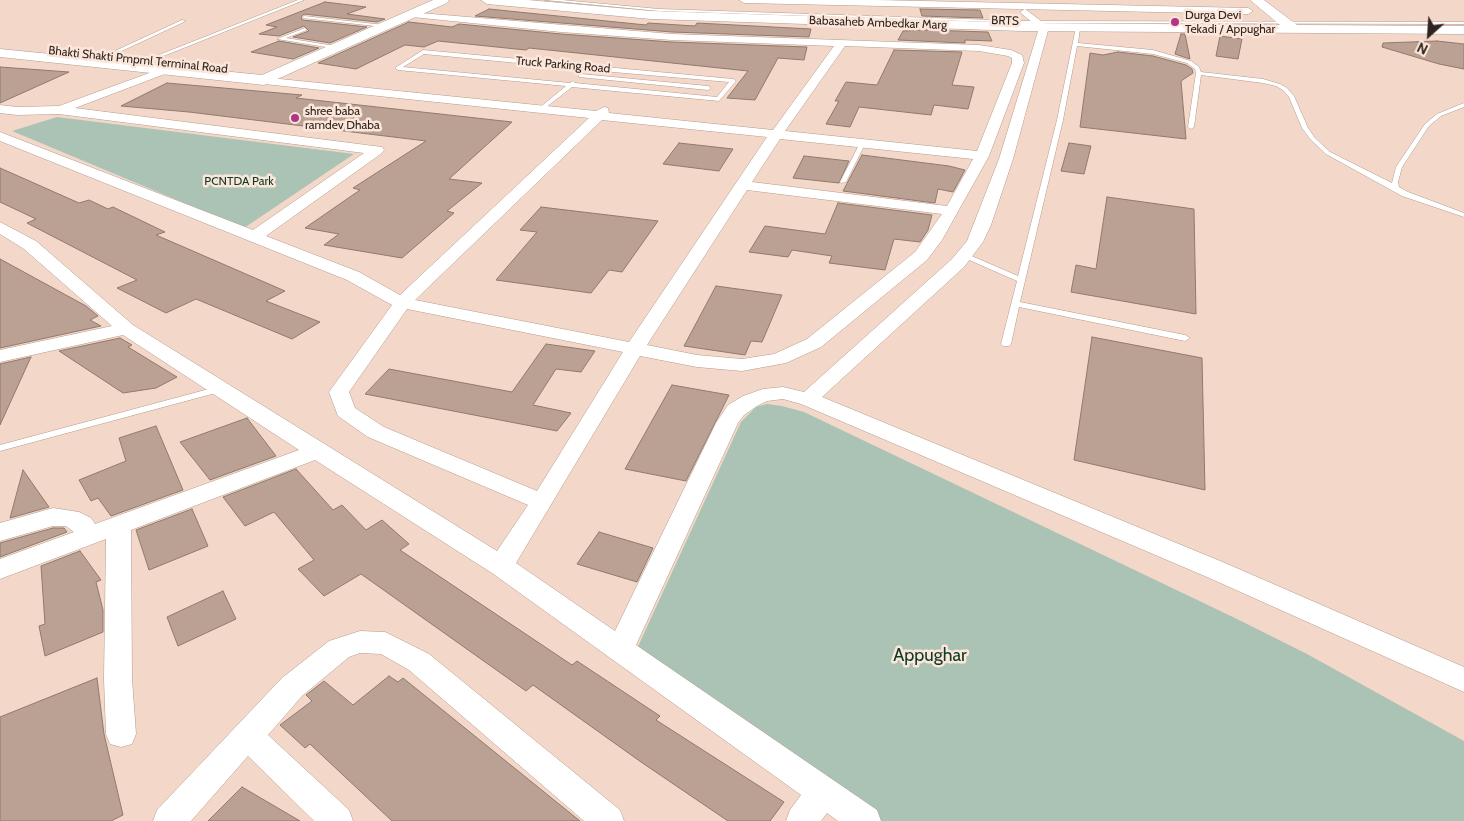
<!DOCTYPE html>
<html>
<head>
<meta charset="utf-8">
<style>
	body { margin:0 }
	#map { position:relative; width:1464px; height:821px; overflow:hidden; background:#f3d8c9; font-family:Cabin,sans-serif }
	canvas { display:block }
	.north { position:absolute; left:1404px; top:10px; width:50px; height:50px; -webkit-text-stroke:4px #fce6da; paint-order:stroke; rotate:206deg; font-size:14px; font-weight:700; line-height:20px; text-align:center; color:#2e241f }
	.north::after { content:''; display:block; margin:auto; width:18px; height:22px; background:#2e241f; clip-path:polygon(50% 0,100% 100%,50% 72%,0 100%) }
</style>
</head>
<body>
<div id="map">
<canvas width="1464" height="821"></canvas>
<div class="north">N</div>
</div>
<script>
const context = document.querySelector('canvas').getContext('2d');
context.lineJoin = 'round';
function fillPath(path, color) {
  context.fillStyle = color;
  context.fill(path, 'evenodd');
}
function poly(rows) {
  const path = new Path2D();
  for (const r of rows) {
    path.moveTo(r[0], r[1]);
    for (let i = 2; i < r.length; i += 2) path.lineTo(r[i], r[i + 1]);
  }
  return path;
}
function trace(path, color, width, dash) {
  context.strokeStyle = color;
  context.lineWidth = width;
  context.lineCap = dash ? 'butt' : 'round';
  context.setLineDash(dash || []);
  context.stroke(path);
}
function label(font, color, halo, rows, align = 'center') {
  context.font = font + ' Cabin,sans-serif';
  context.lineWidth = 5;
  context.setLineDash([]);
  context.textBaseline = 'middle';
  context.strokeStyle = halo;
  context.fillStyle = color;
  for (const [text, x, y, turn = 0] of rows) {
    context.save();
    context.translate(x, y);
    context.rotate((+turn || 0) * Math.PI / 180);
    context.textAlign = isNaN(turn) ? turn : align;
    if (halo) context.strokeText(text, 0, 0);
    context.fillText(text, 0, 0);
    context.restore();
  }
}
fillPath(poly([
	[57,117,354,154,244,228,12,131],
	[767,404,782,406,804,412,1235,618,1307,654,1464,741,1464,821,880,821,635,653,741,422,756,407]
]), '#abc3b5');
const building = poly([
	[325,2,366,7,347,14,385,19,377,22,304,14,301,17,302,20,367,27,330,43,293,37,309,31,304,26,279,36,259,34,277,27,266,25,325,2],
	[489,9,646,25,648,23,695,26,697,23,811,29,809,37,672,32,475,16,489,9],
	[920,9,980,10,983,18,922,16,920,9],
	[409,22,452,27,459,24,561,34,672,42,807,47,804,60,778,58,755,100,727,98,748,71,558,51,529,48,526,50,438,41,424,47,405,45,356,69,318,63,409,22],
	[926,30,988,32,992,41,965,40,965,43,898,40,903,31,926,30],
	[1181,34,1185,34,1190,59,1175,54,1181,34],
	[1220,36,1242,39,1238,59,1216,56,1220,36],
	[279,41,319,48,293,59,251,52,279,41],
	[1437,41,1464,44,1464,69,1439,64,1382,47,1383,43,1437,41],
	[894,50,962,52,952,85,974,87,968,109,934,105,931,115,859,107,850,127,826,124,839,101,835,101,846,82,877,85,894,50],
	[1118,52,1153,56,1186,65,1192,69,1193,73,1181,81,1186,139,1080,127,1090,53,1103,55,1118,52],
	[0,67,69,72,0,103,0,67],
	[167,83,302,95,296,98,512,122,449,179,482,183,447,211,454,213,402,258,324,245,339,234,305,228,360,190,353,188,426,141,189,112,121,106,167,83],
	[679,143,733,149,719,171,663,164,679,143],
	[1069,143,1091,146,1084,174,1061,171,1069,143],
	[862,155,949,166,965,170,953,192,938,189,935,203,843,191,862,155],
	[804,156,849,161,839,183,793,178,804,156],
	[0,168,79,203,89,200,108,209,113,207,165,232,156,235,285,291,266,301,320,322,292,339,196,299,166,313,117,288,137,280,27,223,36,219,0,202,0,168],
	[1107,197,1194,209,1196,314,1071,292,1076,265,1096,269,1107,197],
	[838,203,932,215,928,230,920,242,894,239,885,270,829,263,832,256,792,250,788,257,749,252,765,226,825,234,838,203],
	[541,207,658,221,622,272,609,270,591,293,496,280,537,232,520,230,541,207],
	[0,259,86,306,98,316,90,320,101,326,0,348,0,259],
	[716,286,782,295,762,342,751,341,745,355,684,346,716,286],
	[1092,337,1202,358,1205,490,1074,460,1092,337],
	[120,338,132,345,128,347,177,377,156,388,123,393,59,351,120,338],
	[546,344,595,351,581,372,556,369,533,405,571,413,557,431,365,394,389,369,512,392,546,344],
	[31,357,0,425,0,364,31,357],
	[672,385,729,395,686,481,625,469,672,385],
	[247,418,276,456,210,480,180,442,247,418],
	[156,426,183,490,111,516,98,498,91,501,79,480,126,461,119,438,156,426],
	[296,469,333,510,342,505,366,530,382,520,409,544,400,550,572,665,577,661,660,716,656,720,784,802,770,821,728,821,641,762,533,685,526,691,361,574,324,596,298,569,314,560,274,512,245,526,223,497,296,469],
	[23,470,49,507,10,518,23,470],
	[192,509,208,546,149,570,136,530,192,509],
	[53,528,64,528,67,532,0,557,0,543,53,528],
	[599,532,653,548,637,582,577,564,599,532],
	[80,551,101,580,96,582,103,610,103,632,45,656,39,626,45,624,41,566,80,551],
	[223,591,236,619,178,646,167,617,223,591],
	[389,676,398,682,403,678,580,821,392,821,310,744,305,748,280,725,312,701,306,695,324,681,353,705,389,676],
	[97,678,104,734,123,815,111,821,0,821,0,717,97,678],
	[242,787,300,821,208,821,242,787]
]);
fillPath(building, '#bba193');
trace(building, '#91796b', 1);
const service = poly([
	[298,0,304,0,136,67,131,66,298,0],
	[545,0,562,0,659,9,1026,21,1464,22,1464,24,1026,23,659,11,545,0],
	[304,16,384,25,386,26,384,27,302,18,304,16],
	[182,20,186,21,96,63,91,62,182,20],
	[1076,27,1080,28,1078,43,1153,50,1191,61,1199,67,1201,72,1263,79,1280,84,1287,88,1294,96,1308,128,1315,138,1330,152,1392,183,1396,167,1425,124,1437,114,1464,103,1464,107,1441,116,1429,126,1402,167,1398,182,1399,187,1408,192,1464,213,1464,217,1402,196,1326,154,1311,140,1302,128,1289,97,1283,90,1276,86,1263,83,1201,75,1194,127,1191,129,1188,127,1196,73,1195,69,1187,63,1153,54,1077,46,1063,120,1020,302,1185,335,1190,338,1185,341,1019,307,1011,344,1009,346,1003,346,1001,344,1017,281,960,256,961,254,967,254,1018,276,1057,120,1076,27],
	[305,28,307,30,286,38,341,47,338,49,277,39,305,28],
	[423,50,733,79,736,81,719,101,572,87,540,112,537,110,538,109,566,86,398,70,395,68,423,50],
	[424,54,590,70,729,82,717,97,575,83,573,81,570,83,403,67,424,54],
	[581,74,708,86,711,88,708,90,579,77,579,75,581,74],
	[861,141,866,142,846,182,841,183,840,182,861,141],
	[220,386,225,389,223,391,0,451,0,445,220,386]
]);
const minor = poly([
	[739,0,876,0,1248,8,1253,11,1248,14,744,3,739,0],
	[1025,9,1049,27,1013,159,991,225,983,242,964,267,822,397,1225,563,1464,667,1464,692,1207,577,801,404,783,399,767,401,757,406,744,415,738,423,636,645,877,810,881,821,838,821,827,813,821,821,786,821,790,810,801,795,492,573,315,460,131,530,132,679,136,734,132,744,121,747,110,744,106,734,104,679,106,539,0,579,0,559,74,532,66,526,53,526,0,541,0,523,53,508,79,512,91,518,95,524,299,450,123,335,0,362,0,350,112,326,24,249,0,234,0,222,36,241,133,325,497,551,528,505,368,437,338,416,329,392,392,305,347,280,0,141,0,132,253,230,364,153,59,114,17,115,0,113,0,105,17,107,59,106,182,61,188,64,186,66,75,108,382,147,384,150,382,153,266,236,359,272,400,295,589,118,264,84,260,83,258,80,260,77,596,111,604,107,608,108,609,113,773,130,834,46,672,40,561,32,412,17,407,14,408,12,672,34,979,45,1011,50,1022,55,1024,63,989,156,942,240,927,260,821,347,786,363,742,371,697,367,640,356,516,563,615,631,716,423,728,405,743,396,763,389,783,387,804,392,952,259,967,241,999,159,1039,28,1022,14,1020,12,1025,9],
	[845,46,979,51,1008,56,1012,58,1012,63,977,151,785,131,845,46],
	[602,120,767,137,629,342,415,300,602,120],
	[780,139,973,159,947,206,752,182,780,139],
	[747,190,942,214,915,252,807,339,774,354,742,359,697,355,647,345,747,190],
	[407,309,623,352,537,491,384,427,355,408,349,392,407,309],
	[360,631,385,632,429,654,620,810,624,821,584,821,409,670,381,654,360,653,349,657,302,696,268,735,349,810,353,821,314,821,248,756,191,821,153,821,157,810,282,678,329,641,360,631]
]);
const primary = poly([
	[433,0,449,0,447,3,264,85,0,57,0,49,262,75,433,0],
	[481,0,528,0,651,11,1023,23,1280,25,1250,0,1264,0,1297,25,1464,26,1464,34,1023,31,651,19,487,4,481,0]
]);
trace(service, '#b49b8d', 1);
trace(minor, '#b49b8d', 1);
trace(primary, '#b49b8d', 1);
fillPath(service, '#fff');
fillPath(minor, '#fff');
fillPath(primary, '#fff');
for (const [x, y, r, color] of [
	[1175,22,5,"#af3588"],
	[295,118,5,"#af3588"]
]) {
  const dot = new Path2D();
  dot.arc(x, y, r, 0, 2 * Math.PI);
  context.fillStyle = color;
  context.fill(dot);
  trace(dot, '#fce6da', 2);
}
label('12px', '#2e241f', '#fce6da', [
	["Durga Devi",1185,15],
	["Tekadi / Appughar",1185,29],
	["shree baba",305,111],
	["ramdev Dhaba",305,125]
], 'left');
label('12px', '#2e241f', '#fce6da', [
	["BRTS",1005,21,2],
	["Babasaheb Ambedkar Marg",878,23,2],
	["Bhakti Shakti Pmpml Terminal Road",138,60,6],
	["Truck Parking Road",563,65,5]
]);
label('12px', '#0c3b27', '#fce6da', [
	["PCNTDA Park",239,181]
]);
label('18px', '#0c3b27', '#fce6da', [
	["Appughar",930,656]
]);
</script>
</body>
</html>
